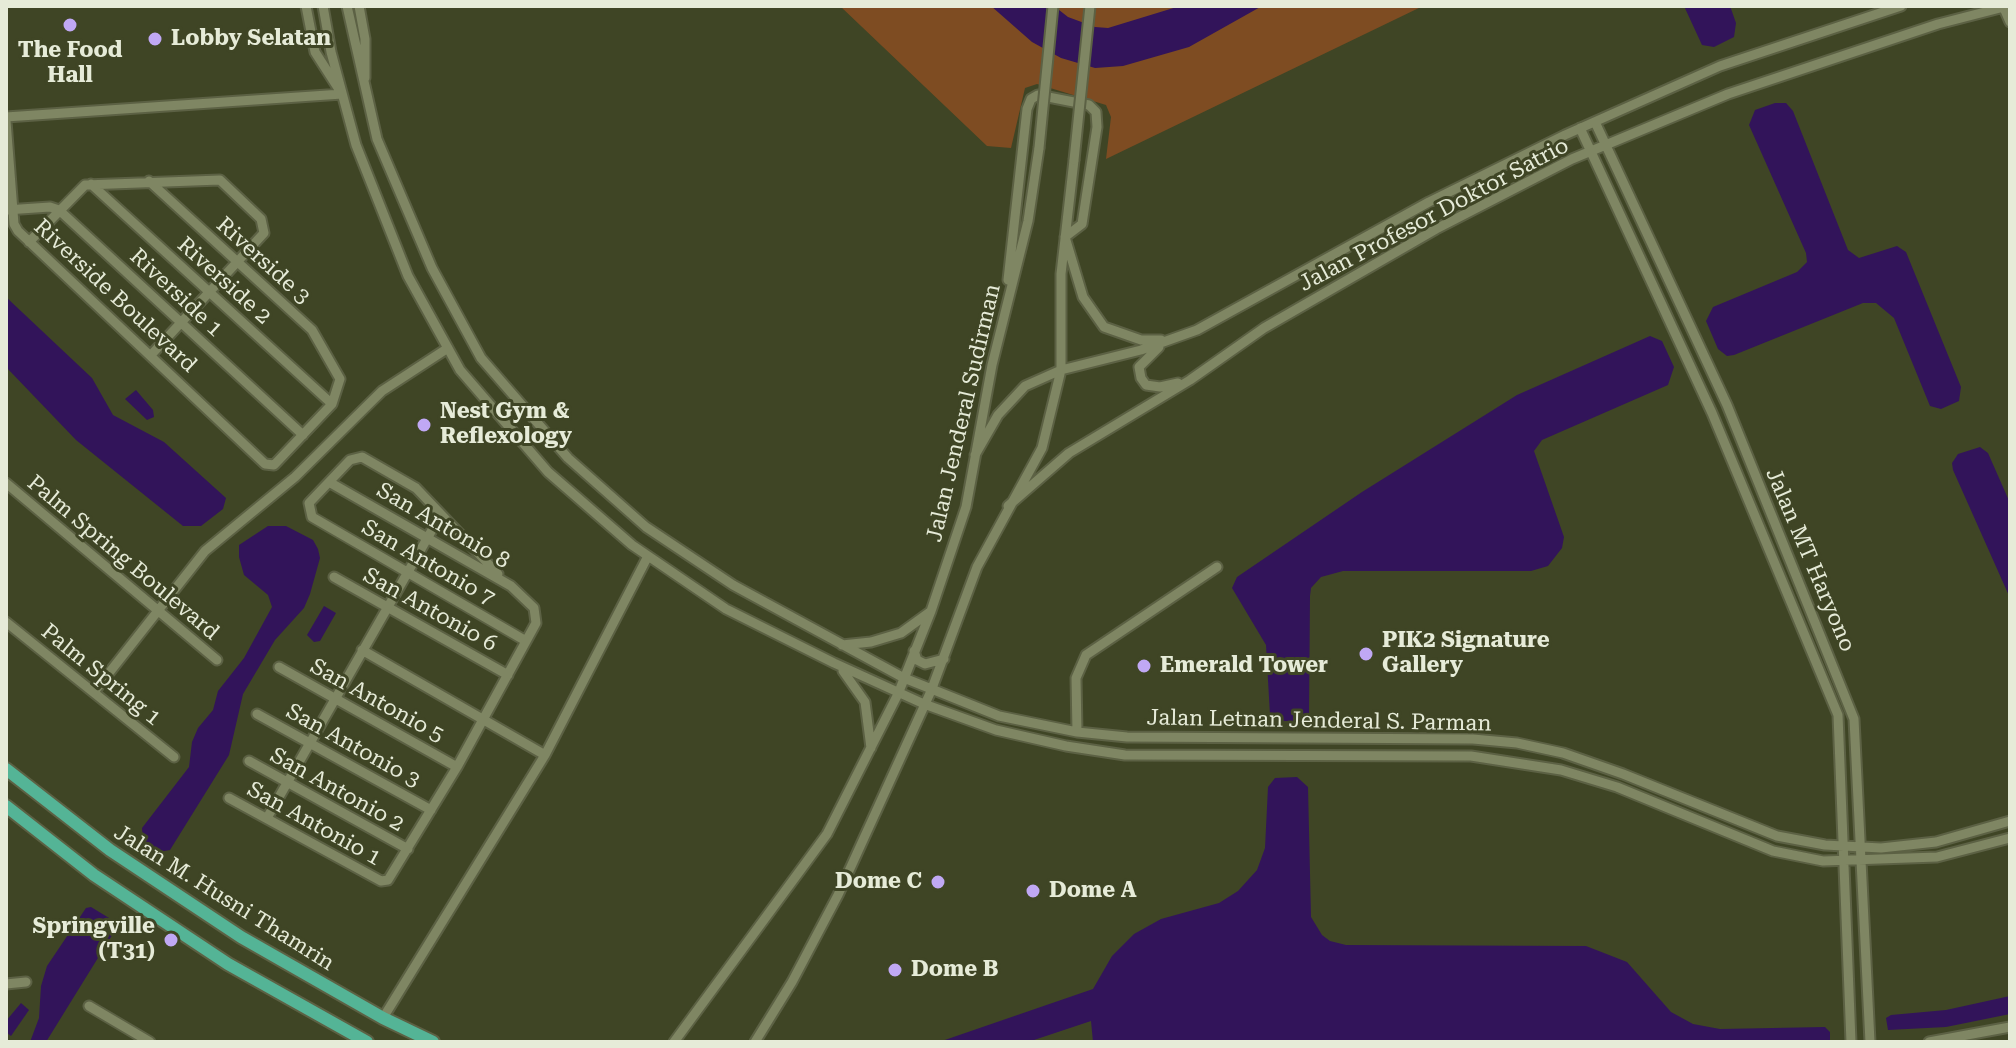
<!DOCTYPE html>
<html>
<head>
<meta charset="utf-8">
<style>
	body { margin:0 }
	#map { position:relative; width:2016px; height:1048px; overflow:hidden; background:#3f4525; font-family:"Roboto Serif",serif }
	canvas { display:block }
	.frame { position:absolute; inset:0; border:8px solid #e6ebd8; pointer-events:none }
</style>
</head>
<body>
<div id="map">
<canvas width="2016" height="1048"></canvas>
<div class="frame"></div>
</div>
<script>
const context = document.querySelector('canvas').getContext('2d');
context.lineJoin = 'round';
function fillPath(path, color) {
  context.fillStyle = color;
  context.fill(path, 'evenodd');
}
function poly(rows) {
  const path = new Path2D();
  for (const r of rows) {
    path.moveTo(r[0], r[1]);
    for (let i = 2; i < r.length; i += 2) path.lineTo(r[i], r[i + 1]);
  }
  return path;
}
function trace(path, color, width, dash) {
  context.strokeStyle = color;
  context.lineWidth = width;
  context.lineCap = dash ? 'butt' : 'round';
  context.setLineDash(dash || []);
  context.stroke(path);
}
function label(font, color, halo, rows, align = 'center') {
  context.font = font + ' "Roboto Serif",serif';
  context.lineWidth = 6;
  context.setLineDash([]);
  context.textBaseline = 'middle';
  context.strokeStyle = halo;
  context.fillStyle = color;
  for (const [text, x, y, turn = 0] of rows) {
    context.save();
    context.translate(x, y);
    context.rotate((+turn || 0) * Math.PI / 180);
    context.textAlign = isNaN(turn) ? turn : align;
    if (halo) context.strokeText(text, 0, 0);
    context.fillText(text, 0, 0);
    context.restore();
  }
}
fillPath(poly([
	[840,6,1423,6,1106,159,1111,117,1106,105,1037,84,1025,88,1011,148,987,146]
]), '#7e4c22');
fillPath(poly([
	[991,6,1054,6,1068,17,1095,27,1108,28,1180,6,1262,6,1189,47,1123,66,1095,68,1061,58,1032,42],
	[1684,6,1730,6,1736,23,1734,37,1714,47,1702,45],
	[1775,103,1786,103,1793,111,1848,250,1859,258,1897,246,1906,252,1961,387,1959,401,1941,409,1930,406,1894,318,1876,303,1863,303,1734,355,1727,356,1718,349,1706,321,1713,307,1797,272,1807,262,1806,253,1749,125,1755,110],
	[6,297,92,378,113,415,164,442,226,498,223,509,201,526,183,526,76,440,6,367],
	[1650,336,1662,341,1674,367,1668,385,1542,440,1534,451,1564,537,1562,548,1548,566,1531,571,1343,571,1321,577,1311,588,1310,596,1309,714,1299,721,1280,721,1270,715,1266,645,1232,588,1237,577,1362,492,1517,395],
	[136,390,153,410,154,417,147,420,125,399],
	[1980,447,1988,453,2010,503,2010,598,1953,470,1952,463,1958,454],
	[268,526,286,526,313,540,318,549,320,558,310,594,304,608,275,640,243,694,229,755,170,850,158,852,143,841,142,828,189,767,192,742,198,728,213,710,218,691,244,658,272,607,268,595,244,575,239,557,239,545],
	[324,606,336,613,320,641,314,642,307,635],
	[1297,777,1308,787,1311,917,1322,935,1330,941,1346,945,1586,946,1627,962,1671,1012,1693,1024,1720,1029,1825,1027,1830,1032,1830,1042,1093,1042,1091,1021,1028,1042,939,1042,1093,989,1112,956,1134,934,1161,919,1219,903,1238,891,1257,870,1265,848,1268,787,1275,778],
	[91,907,114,921,114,932,46,1042,30,1042,39,1018,41,986,47,966,86,908],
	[2010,996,2010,1014,1946,1027,1888,1030,1886,1018,1891,1015,1946,1010],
	[21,1003,29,1010,11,1036,6,1032,6,1021]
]), '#32145a');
const minor = poly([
	[323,6,331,52,356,145,408,276,460,370,548,472,632,545,726,609,834,663,924,704,996,730,1066,746,1125,755,1471,756,1561,770,1617,787,1773,851,1823,861,1937,857,2010,838],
	[347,6,377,139,432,268,481,358,568,458,646,527,733,585,904,678,999,716,1077,732,1127,737,1473,739,1517,743,1563,753,1623,774,1777,836,1825,845,1881,848,1936,842,2010,821],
	[359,6,365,39,365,78],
	[2003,6,2010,22],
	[6,117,342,94,315,52,306,6],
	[6,121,14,224,18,231,265,464,274,465,332,404,340,379,312,330,149,181],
	[1595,122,1727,405,1854,719,1870,1042],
	[1580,128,1712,413,1838,715,1851,1042],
	[91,184,332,404],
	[6,210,50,207,59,210,303,435],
	[29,242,85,185,220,180,261,219,264,233,151,355],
	[1008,280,1027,109,1031,99,1038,95,1089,105,1096,112,1097,127,1082,224,1065,237,1083,297,1104,327,1141,340,1161,340],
	[1159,347,1139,367,1141,378,1146,385,1160,387,1178,383],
	[975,455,998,415,1025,386,1061,370,1141,350,1197,330,1429,202,1565,135,1720,66,1901,6],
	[6,483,217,660],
	[1008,506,1069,453,1190,380,1264,328,1436,229,1572,159,1728,94,1938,24,2008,6],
	[498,574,416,488,362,457,350,460,309,503,312,517,526,641],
	[334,577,508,675],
	[6,622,174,757],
	[842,645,871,642,901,633,930,612],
	[362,650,545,755],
	[914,651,917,660,925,664,944,659],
	[279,667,457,767],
	[843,671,865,702,871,748],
	[94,692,205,551,295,477,382,391,448,348],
	[257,714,431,810],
	[1077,732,1076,678,1086,655,1217,567],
	[249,761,408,849],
	[229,798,381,881,388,880,457,767,536,623,534,608,511,586,329,482],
	[267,818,440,516],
	[6,984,26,982],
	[89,1006,150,1042],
	[383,1018,545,755,648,556],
	[674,1042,827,834,898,694,931,611,966,507,992,365,1028,221,1039,148],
	[755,1042,792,982,838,895,931,691,977,567,1042,448,1061,370,1061,274,1074,160],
	[1929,1042,2010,1027]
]);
const major = poly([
	[6,769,110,850,241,937,383,1018,433,1042],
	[6,806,94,875,228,964,367,1042]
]);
trace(minor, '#5c6144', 13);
trace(major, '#5c6144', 16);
trace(minor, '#7f8663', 9);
trace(major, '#54b496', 12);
const minorBridge = poly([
	[1039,148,1053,6],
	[1074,160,1090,6]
]);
trace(minorBridge, '#5c6144', 13, []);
trace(minorBridge, '#7f8663', 9);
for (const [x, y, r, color] of [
	[70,25,8,"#c0a8f4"],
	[155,39,8,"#c0a8f4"],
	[424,425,8,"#c0a8f4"],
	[1366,654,8,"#c0a8f4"],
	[1144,666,8,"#c0a8f4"],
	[938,882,8,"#c0a8f4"],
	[1033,891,8,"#c0a8f4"],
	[171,940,8,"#c0a8f4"],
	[895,970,8,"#c0a8f4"]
]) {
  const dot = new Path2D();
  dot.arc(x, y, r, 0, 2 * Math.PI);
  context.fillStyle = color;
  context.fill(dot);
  trace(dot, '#3f4525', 3);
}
label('bold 22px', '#e6ebd8', '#3f4525', [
	["Lobby Selatan",171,39],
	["The Food",70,51,"center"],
	["Hall",70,76,"center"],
	["Nest Gym &",440,412],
	["Reflexology",440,437],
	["PIK2 Signature",1382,641],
	["Gallery",1382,666],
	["Emerald Tower",1160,666],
	["Dome C",922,882,"right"],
	["Dome A",1049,891],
	["Springville",155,927,"right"],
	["(T31)",155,952,"right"],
	["Dome B",911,970]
], 'left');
label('22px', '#e6ebd8', '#3f4525', [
	["Jalan Profesor Doktor Satrio",1434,215,-28],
	["Riverside 3",263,261,42],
	["Riverside 2",224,281,42],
	["Riverside 1",176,293,43],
	["Riverside Boulevard",115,296,43],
	["Jalan Jenderal Sudirman",964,413,-77],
	["San Antonio 8",443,526,30],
	["Palm Spring Boulevard",123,558,40],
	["Jalan MT Haryono",1810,560,67],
	["San Antonio 7",428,563,30],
	["San Antonio 6",430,610,29],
	["Palm Spring 1",101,675,39],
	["San Antonio 5",377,701,29],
	["Jalan Letnan Jenderal S. Parman",1319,721,1],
	["San Antonio 3",353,746,29],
	["San Antonio 2",337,790,29],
	["San Antonio 1",314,824,29],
	["Jalan M. Husni Thamrin",224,898,32]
]);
</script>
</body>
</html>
